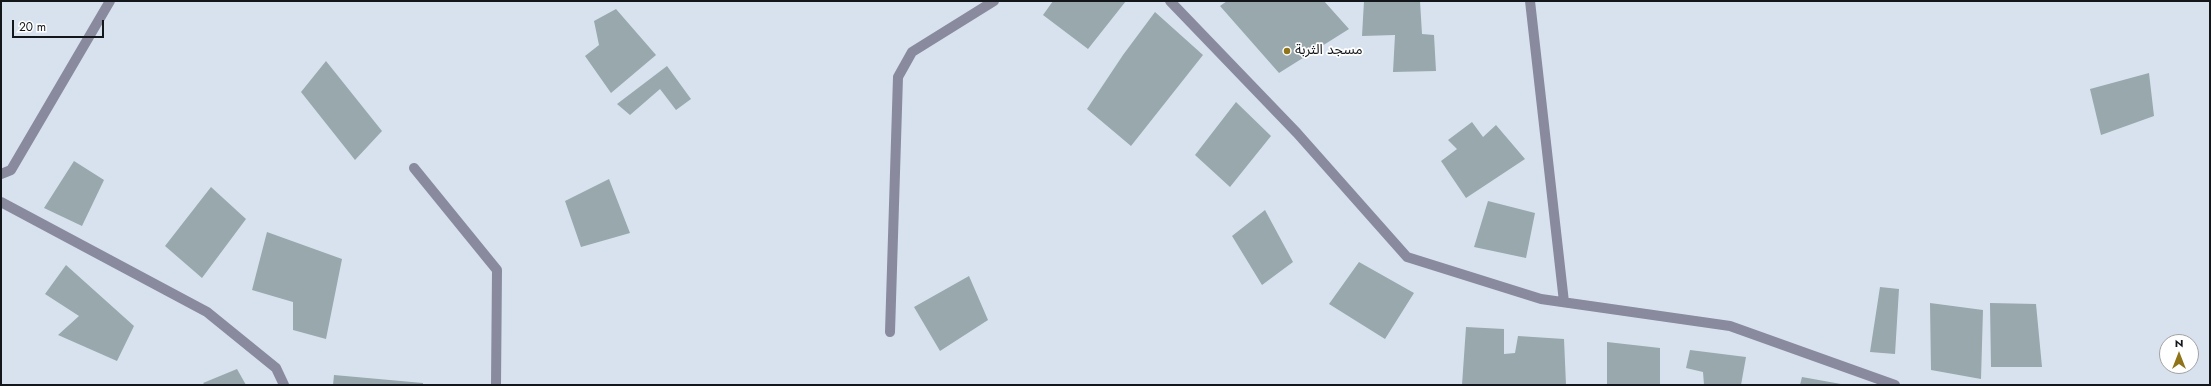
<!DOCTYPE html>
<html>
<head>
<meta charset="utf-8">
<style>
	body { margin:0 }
	#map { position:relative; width:2211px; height:386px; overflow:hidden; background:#d8e2ee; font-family:Jost,sans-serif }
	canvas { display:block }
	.frame { position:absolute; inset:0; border:2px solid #13161a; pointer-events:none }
	.north { position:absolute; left:2159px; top:334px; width:40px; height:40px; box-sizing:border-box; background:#fff; border:1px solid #a1a2a3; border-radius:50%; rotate:0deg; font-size:11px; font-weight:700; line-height:16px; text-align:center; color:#13161a }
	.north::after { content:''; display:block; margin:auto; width:14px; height:18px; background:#907419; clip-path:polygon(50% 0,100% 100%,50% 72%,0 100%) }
	.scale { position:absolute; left:12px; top:20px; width:92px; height:18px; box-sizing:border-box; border:2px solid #13161a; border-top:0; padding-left:5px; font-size:12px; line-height:14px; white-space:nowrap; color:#13161a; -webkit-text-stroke:3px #fff; paint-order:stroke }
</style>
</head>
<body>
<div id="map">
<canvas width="2211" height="386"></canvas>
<div class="frame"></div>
<div class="north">N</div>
<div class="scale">20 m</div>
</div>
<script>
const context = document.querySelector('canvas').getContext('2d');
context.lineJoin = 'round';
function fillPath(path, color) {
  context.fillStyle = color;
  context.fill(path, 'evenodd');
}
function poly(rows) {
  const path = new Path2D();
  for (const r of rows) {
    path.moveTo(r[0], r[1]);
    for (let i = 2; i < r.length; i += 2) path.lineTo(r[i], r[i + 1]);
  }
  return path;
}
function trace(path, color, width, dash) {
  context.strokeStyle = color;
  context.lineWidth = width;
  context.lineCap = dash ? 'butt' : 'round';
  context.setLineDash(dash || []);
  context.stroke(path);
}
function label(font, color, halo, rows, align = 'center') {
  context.font = font + ' Jost,"Noto Sans Arabic",sans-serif';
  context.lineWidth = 3.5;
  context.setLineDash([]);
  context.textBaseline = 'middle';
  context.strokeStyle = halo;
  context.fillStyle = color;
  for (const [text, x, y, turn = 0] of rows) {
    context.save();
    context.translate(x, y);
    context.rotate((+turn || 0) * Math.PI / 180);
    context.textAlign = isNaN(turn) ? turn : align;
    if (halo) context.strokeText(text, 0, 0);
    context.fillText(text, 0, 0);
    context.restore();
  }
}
fillPath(poly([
	[1053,1,1126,1,1088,49,1043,15],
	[1227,1,1324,1,1349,29,1279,73,1220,6],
	[1364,1,1420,1,1422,34,1434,35,1436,71,1393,72,1395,35,1362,36],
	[616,9,656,55,611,93,585,56,599,45,594,21],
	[1155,12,1203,55,1131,146,1087,109,1123,55],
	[326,61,382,131,355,160,301,92],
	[667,66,691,99,676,110,660,89,630,115,617,104],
	[2149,73,2154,116,2101,135,2090,89],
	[1236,102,1271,136,1230,187,1195,155],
	[1472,122,1483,137,1496,125,1525,159,1466,198,1441,161,1457,149,1448,140],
	[74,161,104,180,82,226,44,208],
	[609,179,630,233,581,247,565,201],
	[211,187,246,219,202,278,165,246],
	[1488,201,1535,213,1526,258,1474,247],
	[1265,210,1293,262,1262,285,1232,236],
	[267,232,342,259,326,339,293,330,293,302,252,290],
	[1359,262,1414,293,1385,339,1329,304],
	[66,265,134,326,117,361,58,335,79,316,45,294],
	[969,276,988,320,940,351,914,307],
	[1880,287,1899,289,1895,354,1870,352],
	[1930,303,1983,310,1981,379,1931,370],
	[1990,303,2036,304,2042,367,1991,367],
	[1466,327,1504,329,1504,354,1515,353,1518,336,1564,339,1566,385,1462,385],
	[1607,342,1660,348,1660,385,1607,385],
	[1690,350,1746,357,1741,385,1704,385,1703,372,1686,368],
	[237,369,246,385,205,385,203,383],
	[334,375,423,383,423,385,333,385],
	[1802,377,1841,384,1841,385,1800,385]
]), '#98a8ad');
trace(poly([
	[1170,1,1297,133,1407,257,1541,299,1730,326,1895,385],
	[1530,1,1564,302],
	[414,168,497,270,496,385],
	[1,174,11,170,110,1],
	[1,202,207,312,276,368,284,385],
	[890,332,898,77,912,52,994,1]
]), '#898a9e', 10);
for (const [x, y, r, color] of [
	[1287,51,4,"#907419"]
]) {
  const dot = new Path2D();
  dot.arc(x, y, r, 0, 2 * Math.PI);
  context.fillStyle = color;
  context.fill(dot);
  trace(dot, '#fff', 1.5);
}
label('14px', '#13161a', '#fff', [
	["مسجد الثربة",1295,51]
], 'left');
</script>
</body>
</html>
